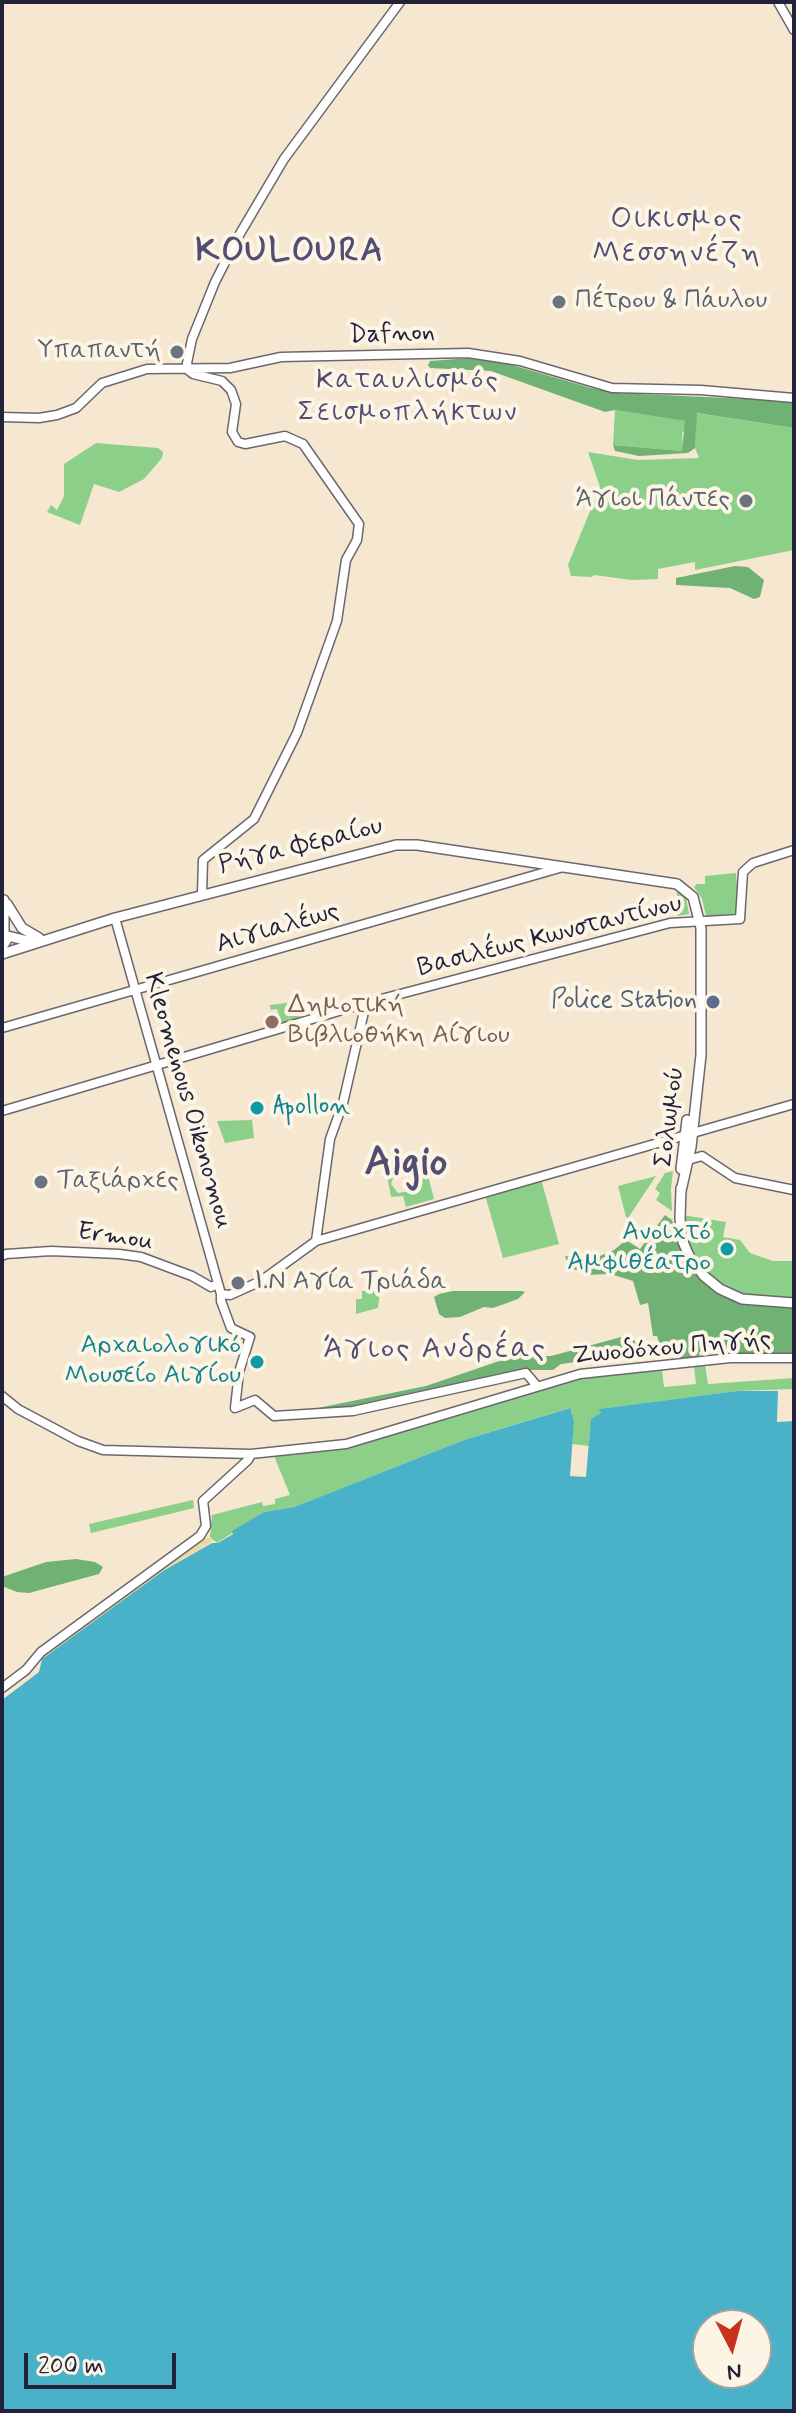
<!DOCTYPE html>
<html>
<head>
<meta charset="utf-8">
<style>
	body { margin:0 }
	#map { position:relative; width:796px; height:2413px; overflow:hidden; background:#f6e8d0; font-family:Mynerve,sans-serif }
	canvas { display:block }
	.frame { position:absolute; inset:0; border:4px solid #22223b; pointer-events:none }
	.north { position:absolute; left:692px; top:2309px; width:80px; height:80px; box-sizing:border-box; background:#fcf5e5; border:2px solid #a5a1a1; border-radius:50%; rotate:174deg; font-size:22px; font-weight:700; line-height:32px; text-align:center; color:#22223b }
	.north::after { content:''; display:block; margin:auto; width:28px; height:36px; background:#c8321e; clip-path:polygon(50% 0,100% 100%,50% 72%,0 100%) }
	.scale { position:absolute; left:24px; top:2353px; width:152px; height:36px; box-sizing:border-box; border:4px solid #22223b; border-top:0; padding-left:10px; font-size:24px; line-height:28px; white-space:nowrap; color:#22223b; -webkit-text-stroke:6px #fcf5e5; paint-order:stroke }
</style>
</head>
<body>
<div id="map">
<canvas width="796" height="2413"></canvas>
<div class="frame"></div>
<div class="north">N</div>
<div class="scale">200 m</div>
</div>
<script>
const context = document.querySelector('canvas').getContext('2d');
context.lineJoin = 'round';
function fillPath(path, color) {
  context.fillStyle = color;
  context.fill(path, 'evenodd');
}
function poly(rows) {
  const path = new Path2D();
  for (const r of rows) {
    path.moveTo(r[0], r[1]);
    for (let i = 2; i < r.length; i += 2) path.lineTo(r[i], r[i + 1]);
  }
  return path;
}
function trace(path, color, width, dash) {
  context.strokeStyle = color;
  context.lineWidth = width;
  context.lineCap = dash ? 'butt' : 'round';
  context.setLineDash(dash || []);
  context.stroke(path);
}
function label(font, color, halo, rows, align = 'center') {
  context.font = font + ' Mynerve,sans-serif';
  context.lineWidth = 8;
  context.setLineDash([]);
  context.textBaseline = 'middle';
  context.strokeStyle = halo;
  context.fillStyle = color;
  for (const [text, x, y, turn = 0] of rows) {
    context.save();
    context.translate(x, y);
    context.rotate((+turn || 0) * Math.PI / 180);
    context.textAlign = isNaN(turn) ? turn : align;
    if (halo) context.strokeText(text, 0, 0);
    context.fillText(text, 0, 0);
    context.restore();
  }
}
fillPath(poly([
	[615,410,686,421,685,431,682,433,683,449,682,451,613,445],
	[696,413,794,428,794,550,695,570,695,562,658,569,658,579,632,580,594,575,592,577,571,576,568,565,572,555,600,487,588,452,638,460,699,458,695,448],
	[96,443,158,448,163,452,162,458,144,479,119,492,94,484,80,525,47,512,51,505,57,510,64,496,64,464],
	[736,873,739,914,706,916,702,899,694,887,697,884,705,884,705,876],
	[677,890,686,898,689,914,677,916],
	[295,1002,300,1018,282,1024,277,1009,271,1010,270,1005],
	[252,1120,254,1138,225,1143,217,1121],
	[383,1155,425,1164,434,1199,406,1207,403,1196,391,1197],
	[410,1171,410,1175,417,1175,418,1184,410,1191,398,1193,391,1184,394,1175],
	[673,1171,671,1189,672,1211,656,1200,660,1193,655,1189,665,1173],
	[656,1176,628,1218,626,1217,618,1186],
	[541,1179,559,1244,503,1258,485,1195],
	[682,1215,726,1222,723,1237,740,1240,750,1253,773,1261,794,1261,794,1299,747,1295,711,1278,689,1252],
	[362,1291,380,1291,378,1308,356,1314,356,1299,362,1299],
	[705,1364,708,1384,794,1378,794,1389,737,1391,600,1409,601,1413,590,1428,589,1446,572,1444,574,1421,569,1408,464,1440,294,1507,264,1512,217,1543,210,1537,212,1515,262,1502,263,1506,275,1504,275,1499,290,1495,274,1456,360,1444,573,1378,662,1370,664,1387,696,1384,694,1366],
	[193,1500,194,1508,91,1533,89,1524]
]), '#8bcf88');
fillPath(poly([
	[471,358,505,363,591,388,617,393,794,401,794,428,697,413,695,448,688,453,639,456,615,451,613,445,682,451,685,421,615,410,605,412,491,371,430,368,428,365,430,361],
	[735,566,748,567,764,580,760,597,754,599,730,588,676,585,676,578],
	[665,1215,672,1220,683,1255,705,1282,721,1293,794,1303,794,1356,730,1358,737,1353,735,1347,699,1352,700,1360,680,1362,679,1354,663,1356,657,1336,653,1336,648,1303,640,1305,633,1281,610,1274,585,1275,577,1270,570,1270,565,1256,584,1258,600,1256,614,1250,626,1240,640,1249],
	[453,1291,522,1291,525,1292,518,1299,493,1308,484,1307,460,1317,445,1318,439,1314,434,1297,439,1294],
	[625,1336,632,1337,636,1343,627,1355,561,1364,553,1370,525,1370,352,1410,303,1411,426,1386,511,1357,551,1356],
	[76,1559,95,1562,103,1567,99,1574,29,1593,17,1592,2,1586,2,1577,46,1562]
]), '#70b274');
fillPath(poly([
	[205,1538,211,1538,213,1541,163,1571,42,1659,41,1657,154,1572]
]), '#eeda9e');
fillPath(poly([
	[737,1391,778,1391,777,1422,794,1421,794,2411,2,2411,2,1700,39,1672,42,1659,163,1571,212,1543,218,1543,233,1534,232,1531,264,1512,294,1507,464,1440,570,1408,574,1421,570,1476,586,1477,591,1419,601,1413,599,1409],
	[708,2325,756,2325,756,2373,708,2373]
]), '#4ab2c8');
const secondary = poly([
	[778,2,794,30],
	[188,369,187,363,192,339,215,282,238,237,284,159,400,2],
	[188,370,193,374,222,381,231,390,236,404,232,432,238,442,245,444,285,436,303,444,359,524,357,540,346,560,337,621,297,733,254,819,203,860,202,894],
	[2,417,39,418,57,415,76,408,102,383,147,369,230,368,281,357,468,353,520,361,612,388,701,390,794,398],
	[115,918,221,1294,221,1301,231,1328,250,1337,239,1372,235,1408,255,1400,274,1416,353,1411,526,1373,537,1386],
	[2,948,9,937],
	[2,1028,563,867],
	[2,1111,366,1003,670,923,740,919,743,872,753,863,794,850],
	[688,1160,702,1156,735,1178,794,1190],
	[316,1241,330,1139,343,1103,366,1003],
	[2,1256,6,1254,51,1251,119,1254,141,1257,192,1276,211,1287,218,1284],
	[221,1294,230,1295,261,1281,316,1241,794,1104],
	[2,1396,18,1409,78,1441,103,1450,251,1454,346,1444,580,1374,730,1358,794,1358],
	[2,1688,26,1670,41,1652,200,1536,206,1526,203,1501,248,1460,251,1454]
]);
const primary = poly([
	[4,900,4,935,32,942],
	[7,904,22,928,39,938],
	[2,954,115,918,396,845,417,845,677,884,693,897,701,928,701,1055,691,1147,681,1191],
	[681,1169,687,1120],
	[681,1188,680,1219,683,1242,690,1258,704,1276,720,1289,742,1299,794,1303]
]);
trace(secondary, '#6c676f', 11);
trace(primary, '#6c676f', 12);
trace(secondary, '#fff', 8);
trace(primary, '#fff', 9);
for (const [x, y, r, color] of [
	[559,302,8,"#6b7280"],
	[177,352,8,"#6b7280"],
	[746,501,8,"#6b7280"],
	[713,1002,8,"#5c6f8a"],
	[272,1022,8,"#8d6e63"],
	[257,1108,8,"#0f9aa8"],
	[41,1182,8,"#6b7280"],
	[727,1249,8,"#0f9aa8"],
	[238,1283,8,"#6b7280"],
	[257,1362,8,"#0f9aa8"]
]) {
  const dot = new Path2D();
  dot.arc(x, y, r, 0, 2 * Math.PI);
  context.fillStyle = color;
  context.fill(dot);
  trace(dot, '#fcf5e5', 3);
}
label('26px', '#5b616d', '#fcf5e5', [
	["Πέτρου & Πάυλου",575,302],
	["Υπαπαντή",161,352,"right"],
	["Άγιοι Πάντες",730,501,"right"],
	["Ταξιάρχες",57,1182],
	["Ι.Ν Αγία Τριάδα",254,1283]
], 'left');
label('26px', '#22223b', '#fcf5e5', [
	["Dafnon",392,335,-2],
	["Ρήγα Φεραίου",301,847,-14],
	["Αιγιαλέως",278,929,-16],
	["Βασιλέως Κωνσταντίνου",550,937,-14],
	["Kleomenous Oikonomou",187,1101,74],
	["Σολωμού",671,1117,-83],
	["Ermou",115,1238,8],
	["Ζωοδόχου Πηγής",672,1349,-5]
]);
label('26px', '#4e5e75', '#fcf5e5', [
	["Police Station",697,1002]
], 'right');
label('26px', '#785e54', '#fcf5e5', [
	["Δημοτική",288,1007],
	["Βιβλιοθήκη Αίγιου",288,1037]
], 'left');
label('26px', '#0d838f', '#fcf5e5', [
	["Apollon",273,1108,"left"],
	["Aνοιχτό",711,1234],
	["Aμφιθέατρο",711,1264],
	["Αρχαιολογικό",241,1347],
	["Μουσείο Αιγίου",241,1377]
], 'right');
context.letterSpacing = '2px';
label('28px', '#514d73', '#fcf5e5', [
	["Καταυλισμός",408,382],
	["Σεισμοπλήκτων",408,414]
]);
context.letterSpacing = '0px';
context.letterSpacing = '2px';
label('30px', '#514d73', '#fcf5e5', [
	["Οικισμος",677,221],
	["Μεσσηνέζη",677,255],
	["Άγιος Ανδρέας",435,1351]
]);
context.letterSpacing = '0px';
context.letterSpacing = '2px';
label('bold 34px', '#514d73', '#fcf5e5', [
	["KOULOURA",290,253]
]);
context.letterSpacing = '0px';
label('bold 42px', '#514d73', '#fcf5e5', [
	["Aigio",406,1165]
]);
</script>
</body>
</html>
